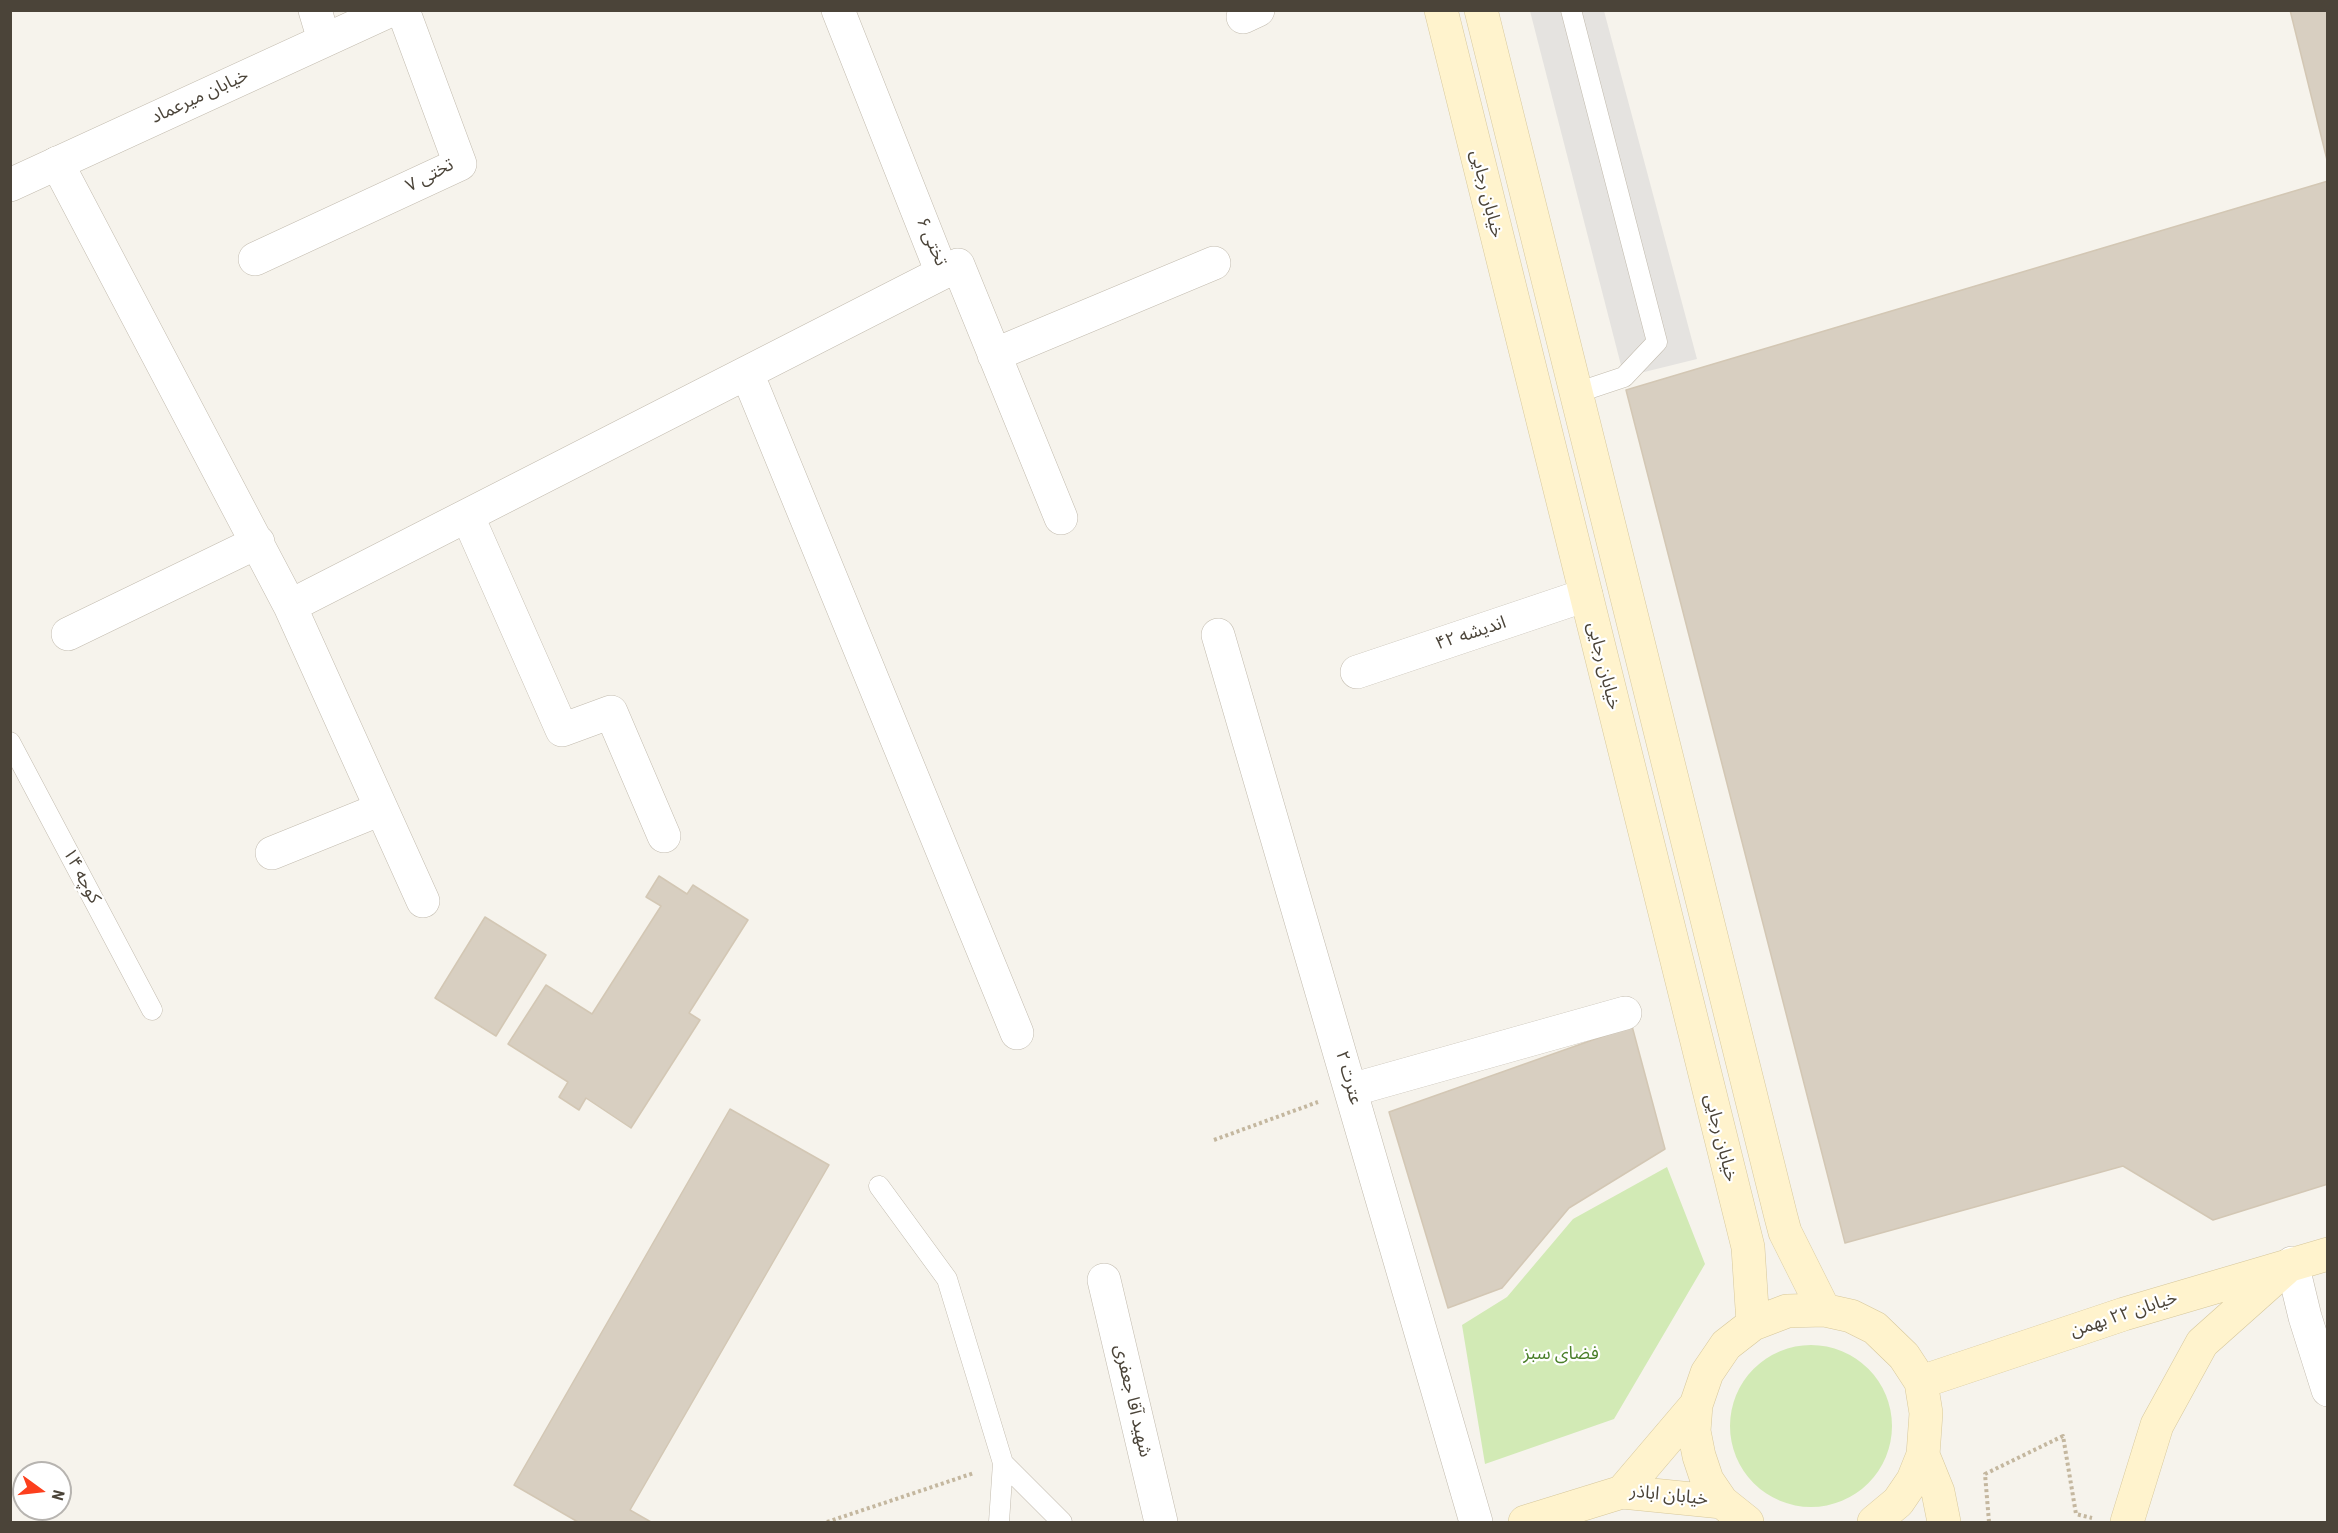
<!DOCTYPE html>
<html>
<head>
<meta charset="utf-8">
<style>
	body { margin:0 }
	#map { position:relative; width:2338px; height:1533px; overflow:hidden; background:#f6f3ec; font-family:"Roboto Condensed",sans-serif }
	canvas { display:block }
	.frame { position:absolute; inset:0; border:12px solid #4b4439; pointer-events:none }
	.north { position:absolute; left:12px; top:1461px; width:60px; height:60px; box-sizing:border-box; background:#fff; border:2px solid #b7b4b0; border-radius:50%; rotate:105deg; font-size:16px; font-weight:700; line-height:24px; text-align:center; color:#4b4439 }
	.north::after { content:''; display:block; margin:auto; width:21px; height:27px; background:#fc3f1d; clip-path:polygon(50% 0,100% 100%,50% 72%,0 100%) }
</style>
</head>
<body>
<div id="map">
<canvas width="2338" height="1533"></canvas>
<div class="frame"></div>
<div class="north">N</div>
</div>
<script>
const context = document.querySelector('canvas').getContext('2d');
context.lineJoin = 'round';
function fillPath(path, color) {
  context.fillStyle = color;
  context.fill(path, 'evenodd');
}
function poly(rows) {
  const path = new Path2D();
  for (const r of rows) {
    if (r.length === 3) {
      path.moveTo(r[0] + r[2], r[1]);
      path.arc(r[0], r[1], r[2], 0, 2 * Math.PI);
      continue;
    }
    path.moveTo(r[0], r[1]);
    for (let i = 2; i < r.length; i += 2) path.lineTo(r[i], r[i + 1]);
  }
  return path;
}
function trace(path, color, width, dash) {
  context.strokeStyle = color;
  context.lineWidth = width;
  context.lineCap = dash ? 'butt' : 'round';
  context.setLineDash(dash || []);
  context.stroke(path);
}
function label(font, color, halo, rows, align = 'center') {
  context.font = font + ' "Roboto Condensed","Noto Sans Arabic",sans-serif';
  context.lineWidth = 4.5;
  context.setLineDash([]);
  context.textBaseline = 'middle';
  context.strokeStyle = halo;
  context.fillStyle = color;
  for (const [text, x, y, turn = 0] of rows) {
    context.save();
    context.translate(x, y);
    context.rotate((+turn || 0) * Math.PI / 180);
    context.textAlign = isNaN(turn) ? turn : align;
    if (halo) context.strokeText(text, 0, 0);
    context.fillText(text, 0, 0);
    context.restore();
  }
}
fillPath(poly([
	[1667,1167,1705,1264,1614,1419,1485,1464,1462,1325,1507,1297,1573,1219],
	[1811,1426,81]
]), '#d2eab5');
fillPath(poly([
	[1530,11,1604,11,1697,359,1624,377]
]), '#e5e3e0');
const building = poly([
	[2290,10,2328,10,2328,164,2290,10],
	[2328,181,2328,1184,2213,1220,2123,1166,1845,1243,1626,390,2328,181],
	[659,876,687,894,693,885,748,920,689,1013,700,1020,631,1128,586,1098,579,1110,559,1097,568,1082,508,1044,546,985,592,1014,661,906,646,897,659,876],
	[485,917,546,955,496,1036,435,998,485,917],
	[1632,1026,1665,1149,1569,1208,1502,1288,1448,1308,1389,1112,1632,1026],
	[730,1109,829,1165,630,1510,651,1522,578,1522,514,1485,730,1109]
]);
fillPath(building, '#d8cfc1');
trace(building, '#d3c7b4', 1.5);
const service = poly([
	[1571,10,1657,342,1624,377,1576,393],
	[10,742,152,1010],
	[879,1186,947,1279,1003,1463],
	[999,1522,1003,1463,1062,1522]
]);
const minor = poly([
	[315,10,324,40],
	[838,10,942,273,958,265,1061,518],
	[1243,17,1258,10],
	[57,163,290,606,423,901],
	[255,259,460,164,403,10],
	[994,355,1214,263],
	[747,373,1017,1033],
	[468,517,562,730,611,712,664,836],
	[290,606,942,273],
	[68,634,258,542],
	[1218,635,1476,1522],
	[1357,672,1586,595],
	[272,853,381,809],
	[1351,1090,1625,1013],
	[2292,1263,2305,1317,2328,1390],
	[1104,1280,1161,1522]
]);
const tertiary = poly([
	[10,185,391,10]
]);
const secondary = poly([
	[1441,10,1748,1247,1753,1324],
	[1481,10,1781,1217,1785,1232,1824,1310],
	[1921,1382,2124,1314,2328,1254],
	[1923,1455,1938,1492,1944,1522],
	[1622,1492,1696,1405],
	[1525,1522,1622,1492,1722,1502],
	[1747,1522,1722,1502,1707,1480,1699,1456,1694,1431,1696,1405,1707,1373,1726,1345,1753,1324,1787,1311,1824,1310,1851,1316,1875,1328,1904,1356,1921,1382,1926,1413,1923,1455,1913,1480,1898,1502,1874,1522],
	[2127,1522,2157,1425,2202,1343,2285,1269]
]);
trace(service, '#c2bbae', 21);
trace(minor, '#c2bbae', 34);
trace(tertiary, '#c2bbae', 34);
trace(secondary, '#d6c79b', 34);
trace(poly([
	[1214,1140,1318,1102],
	[827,1522,974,1473],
	[1989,1522,1985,1474,2063,1436,2076,1514,2092,1518]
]), '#c4b79f', 4, [3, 3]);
trace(service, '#fff', 20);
trace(minor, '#fff', 33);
trace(tertiary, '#fff', 33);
trace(secondary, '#fff3cd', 33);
label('18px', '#4b4439', '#fff', [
	["خیابان میرعماد",200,97,-25],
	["تختی ۷",430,176,-28],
	["خیابان رجایی",1486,194,76],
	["تختی ۶",931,242,66],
	["اندیشه ۴۲",1471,634,-18],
	["خیابان رجایی",1603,666,76],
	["کوچه ۱۴",81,876,62],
	["عترت ۲",1348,1078,74],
	["خیابان رجایی",1720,1138,76],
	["خیابان ٢٢ بهمن",2124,1315,-18],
	["شهید آقا جعفری",1132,1401,77],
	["خیابان اباذر",1669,1496,6]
]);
label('18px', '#4a7f2a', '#fff', [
	["فضای سبز",1561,1354]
]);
</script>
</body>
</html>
